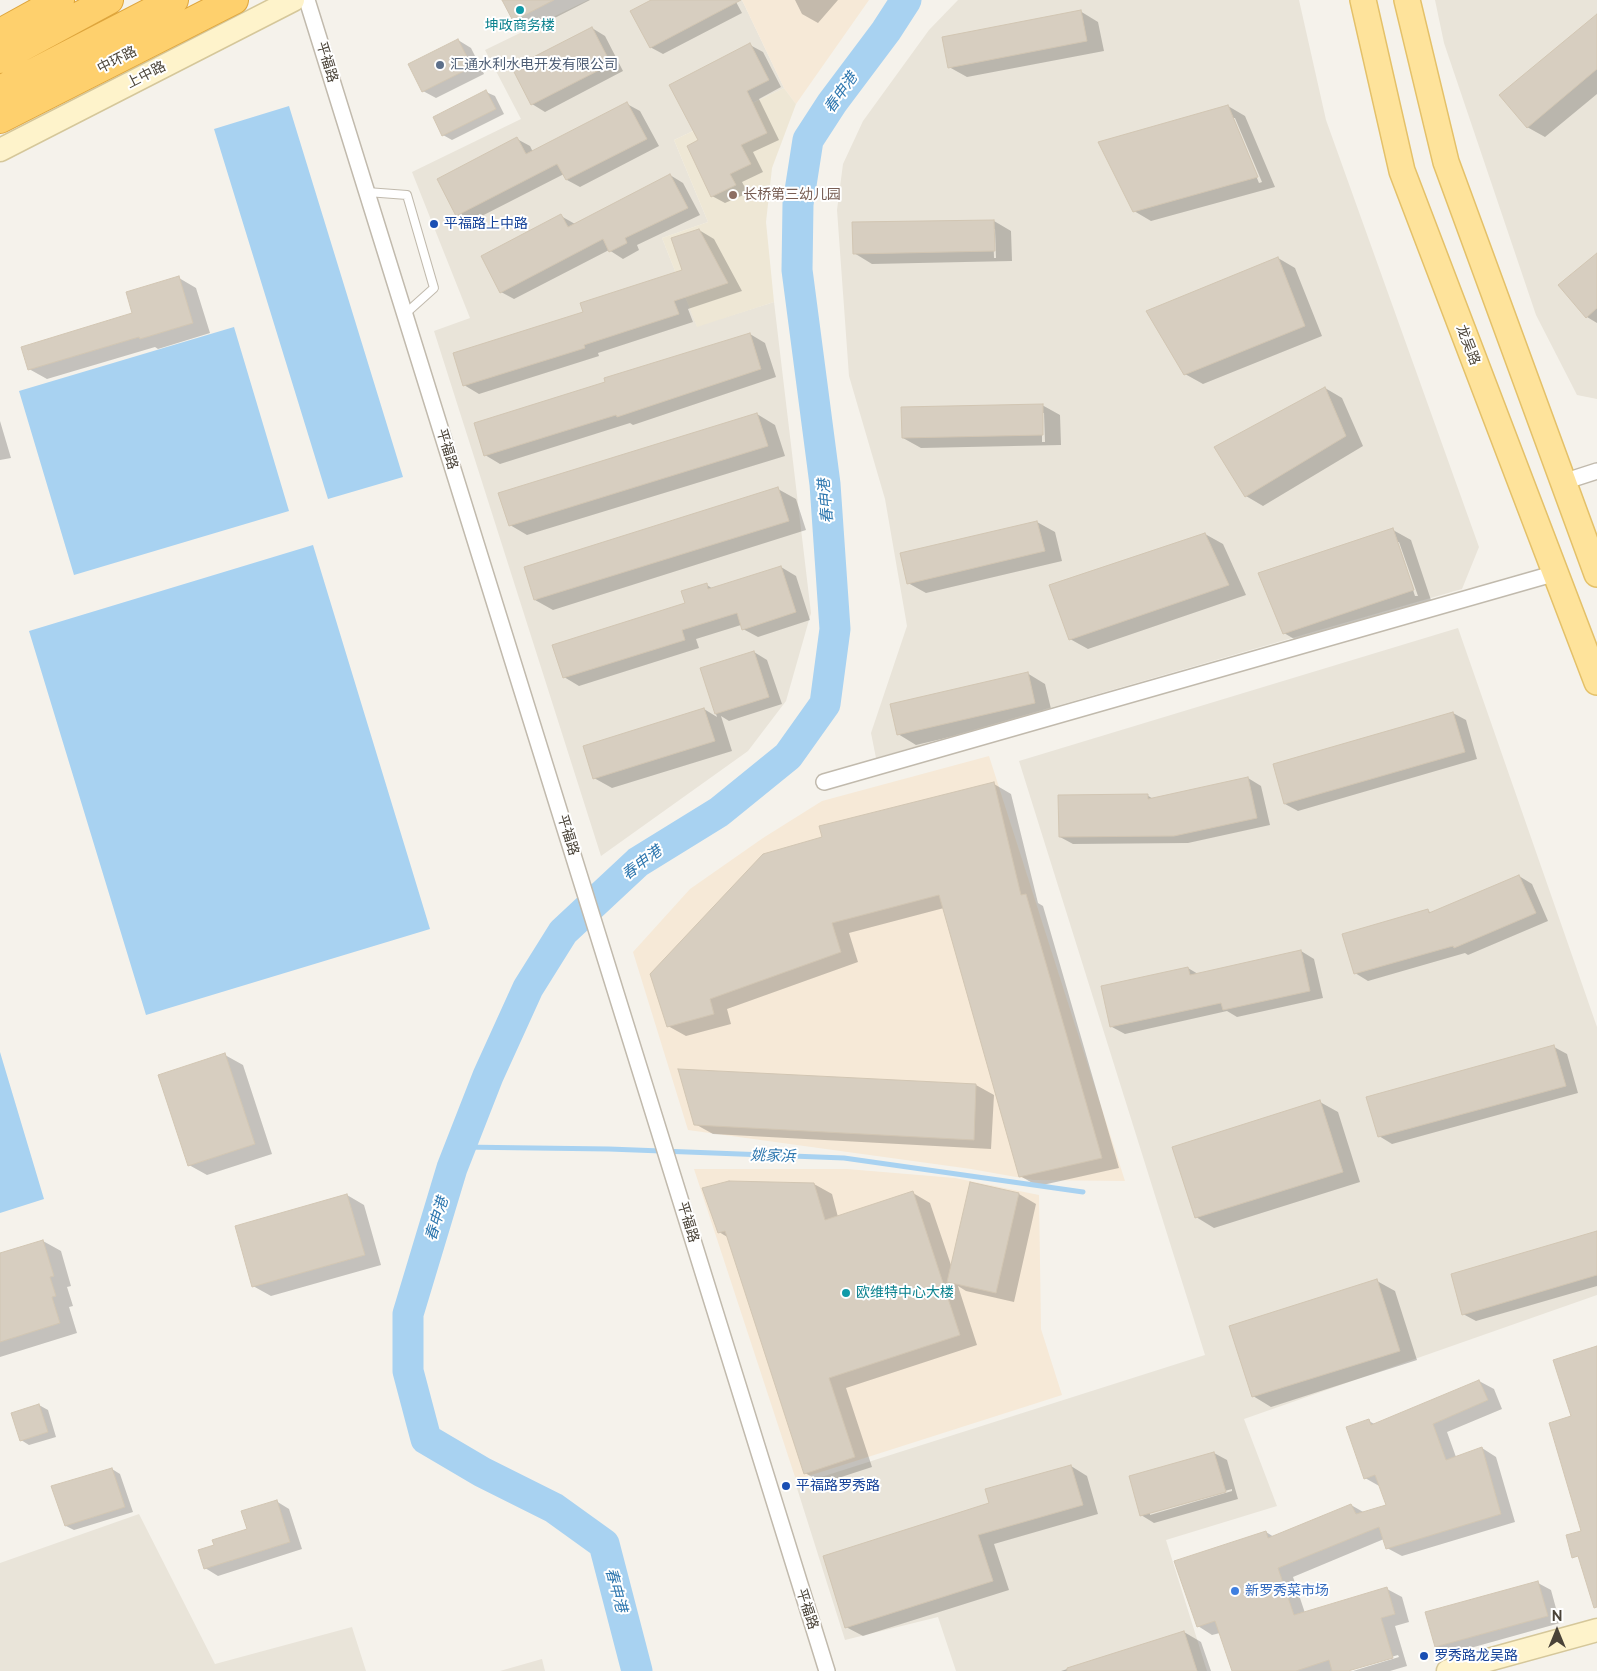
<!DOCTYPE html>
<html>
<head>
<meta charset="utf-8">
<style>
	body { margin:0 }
	#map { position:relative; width:1597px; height:1671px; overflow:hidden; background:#f5f2eb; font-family:Raleway,sans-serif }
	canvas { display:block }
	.north { position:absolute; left:1532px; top:1606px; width:50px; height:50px; -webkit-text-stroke:4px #fff; paint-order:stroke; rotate:0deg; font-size:14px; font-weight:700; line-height:20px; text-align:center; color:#4a4338 }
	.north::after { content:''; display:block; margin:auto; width:18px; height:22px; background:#4a4338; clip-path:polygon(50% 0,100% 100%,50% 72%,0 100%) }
</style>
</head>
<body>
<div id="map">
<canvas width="1597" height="1671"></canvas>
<div class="north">N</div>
</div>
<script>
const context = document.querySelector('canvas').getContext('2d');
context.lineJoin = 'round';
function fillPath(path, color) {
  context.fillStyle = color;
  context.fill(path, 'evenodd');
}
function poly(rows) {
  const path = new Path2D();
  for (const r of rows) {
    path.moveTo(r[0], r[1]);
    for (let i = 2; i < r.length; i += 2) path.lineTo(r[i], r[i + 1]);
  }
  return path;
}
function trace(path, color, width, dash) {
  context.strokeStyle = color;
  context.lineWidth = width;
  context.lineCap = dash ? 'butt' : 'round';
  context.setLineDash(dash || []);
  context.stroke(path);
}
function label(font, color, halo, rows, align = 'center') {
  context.font = font + ' Raleway,"Noto Sans SC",sans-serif';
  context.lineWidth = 4;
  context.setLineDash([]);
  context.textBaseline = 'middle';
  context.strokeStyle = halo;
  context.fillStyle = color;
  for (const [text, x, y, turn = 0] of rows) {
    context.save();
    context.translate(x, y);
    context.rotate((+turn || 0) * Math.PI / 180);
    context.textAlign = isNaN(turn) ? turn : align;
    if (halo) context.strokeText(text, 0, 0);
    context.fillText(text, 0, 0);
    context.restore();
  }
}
fillPath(poly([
	[588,0,742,0,784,88,674,140,708,222,662,238,697,326,774,302,811,613,786,701,748,751,601,856,434,331,470,318,412,172,521,119,485,50],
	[958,0,1299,0,1326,120,1479,547,1462,589,876,758,871,733,907,626,885,499,849,376,837,210,843,164,863,121,929,30],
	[1435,0,1597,0,1597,399,1577,395,1536,315,1444,43],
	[1458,628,1597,1027,1597,1295,1244,1419,1277,1506,1166,1540,1207,1671,956,1671,938,1617,845,1640,796,1485,1205,1355,1019,761],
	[139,1514,215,1664,352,1627,366,1671,0,1671,0,1563],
	[542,1659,545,1671,500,1671]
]), '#e9e4d9');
fillPath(poly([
	[742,0,869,0,796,104,784,88],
	[989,756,1125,1181,1033,1180,971,1169,688,1130,633,952,690,889,763,838,822,801],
	[694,1169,847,1169,955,1178,1039,1195,1041,1329,1062,1395,796,1480]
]), '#f6e9d7');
fillPath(poly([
	[784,88,796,104,772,168,766,222,774,302,697,327,662,238,708,222,674,140]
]), '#eee7d5');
fillPath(poly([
	[289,106,403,477,328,499,214,129],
	[234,327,289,511,74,575,19,391],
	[313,545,430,929,146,1015,29,631],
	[0,1052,44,1199,0,1213]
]), '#a8d2f1');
fillPath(poly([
	[503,0,590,0,531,30,514,20],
	[654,0,735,0,742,13,663,54,650,47],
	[795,0,838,0,818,23,802,14],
	[1080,11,1098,22,1104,51,967,77,949,67],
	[1597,16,1597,94,1545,137,1527,127],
	[592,28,605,36,623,71,545,112,532,104],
	[458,40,471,48,484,74,436,98,423,91],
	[750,45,763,52,781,87,759,99,779,140,753,152,763,172,742,182,748,193,725,203,712,196,700,141],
	[486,92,495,96,504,114,452,140,443,135],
	[627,104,640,111,659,146,580,187,567,180,564,174,470,222,457,215,517,139,530,146,533,152],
	[1228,106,1245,116,1275,187,1151,221,1134,211],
	[1232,118,1235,118,1262,182,1259,183],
	[670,175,683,183,700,215,637,245,639,250,623,259,609,250,514,299,501,292,561,216,575,224],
	[994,221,1011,231,1012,261,872,264,854,253],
	[993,229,995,229,996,258,994,258],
	[699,230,714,239,742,291,688,309,693,322,598,353,599,356,479,394,464,385,584,313,683,271],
	[1597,254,1597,323,1587,317],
	[1278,258,1295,268,1322,336,1203,384,1185,374],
	[179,278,196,288,210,333,158,349,155,347,47,379,29,369,134,314],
	[750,334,765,343,776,377,633,425,630,423,500,464,485,455,607,383],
	[1325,388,1342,398,1363,446,1263,506,1246,496],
	[1042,405,1060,415,1061,445,921,448,903,438],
	[1042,413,1044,413,1045,442,1042,442],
	[757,414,775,425,785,456,527,535,510,525],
	[0,421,11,458,0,460],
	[778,489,796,499,806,530,553,610,535,600],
	[1037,522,1055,532,1062,561,926,593,908,583,901,554],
	[1393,530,1411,540,1431,600,1301,643,1284,633],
	[1397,542,1399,542,1418,596,1415,596],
	[1205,534,1223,544,1246,595,1088,649,1070,639],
	[781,567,796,576,810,620,758,637,743,629,741,625,696,639,699,648,579,686,564,677,687,604,707,585,713,589],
	[754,652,767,660,782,704,729,721,721,716,732,751,612,788,594,778,704,709,717,717,702,669],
	[1027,673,1045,684,1052,713,916,745,898,734],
	[1453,713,1466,720,1477,759,1298,811,1285,804],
	[1248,778,1261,786,1270,825,1188,843,1073,844,1060,837,1147,795,1153,799],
	[994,784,1011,794,1038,903,1043,906,1119,1168,1038,1186,1020,1176,944,908,849,933,858,962,727,1009,731,1024,686,1036,668,1026,823,838],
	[1519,876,1532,884,1548,921,1468,955,1465,953,1368,981,1355,973,1428,911,1432,913],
	[1301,951,1314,959,1323,998,1237,1017,1227,1011,1125,1034,1112,1027,1188,968,1198,974],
	[1554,1047,1567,1054,1578,1093,1392,1144,1379,1136],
	[225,1055,243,1065,272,1154,207,1175,189,1165],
	[679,1071,976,1085,994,1095,991,1149,713,1134,695,1124],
	[1320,1102,1338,1112,1360,1182,1214,1228,1196,1217],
	[971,1183,1019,1194,1036,1204,1014,1302,966,1291,958,1286,977,1345,846,1388,872,1467,823,1483,805,1473,729,1238,719,1232,814,1184,832,1194,838,1217,913,1193,930,1203,952,1268],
	[347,1195,364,1205,381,1265,271,1296,253,1286],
	[1597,1233,1597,1286,1476,1321,1463,1314],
	[43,1241,61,1251,71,1286,67,1287,73,1306,69,1307,77,1333,0,1357,0,1254],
	[1377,1281,1395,1291,1417,1360,1271,1407,1253,1396],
	[1479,1381,1494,1389,1502,1409,1447,1432,1456,1457,1482,1448,1496,1457,1515,1522,1402,1556,1387,1548,1384,1539,1293,1577,1305,1613,1387,1589,1402,1597,1409,1622,1395,1626,1407,1666,1390,1671,1353,1671,1399,1657,1398,1655,1344,1671,1233,1671,1220,1633,1212,1635,1198,1626,1266,1532,1274,1537,1351,1505,1365,1513,1388,1506,1381,1487,1365,1478,1369,1421,1376,1425],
	[39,1405,48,1410,56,1437,29,1445,21,1440],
	[1214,1453,1227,1460,1238,1499,1154,1523,1141,1515,1130,1477],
	[1232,1489,1232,1491,1150,1515,1150,1512],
	[1071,1466,1087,1476,1098,1514,994,1544,1009,1590,863,1636,846,1627,991,1504],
	[112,1469,120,1474,133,1512,74,1530,66,1526],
	[276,1501,289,1509,302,1549,218,1576,205,1568,216,1546,249,1530],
	[1538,1583,1551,1590,1560,1623,1449,1654,1436,1646],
	[1184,1632,1201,1642,1211,1671,1061,1671]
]), '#0003');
trace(poly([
	[460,1147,609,1149,844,1158,1083,1192]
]), '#a8d2f1', 5);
trace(poly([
	[637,1671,604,1544,554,1508,482,1472,426,1439,408,1371,408,1314,452,1168,488,1076,528,988,563,932,638,862,719,812,788,756,825,704,835,629,825,484,797,270,798,204,808,140,832,103,886,31,906,0]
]), '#a8d2f1', 31);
const building = poly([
	[502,0,554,0,513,21,502,0],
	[651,0,741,0,650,48,630,11,651,0],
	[1081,10,1087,41,948,68,942,37,1081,10],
	[1597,14,1597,69,1527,128,1499,95,1597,14],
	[592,27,611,64,531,105,512,68,592,27],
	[458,39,472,67,422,92,408,64,458,39],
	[750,43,769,80,747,91,767,133,741,145,751,164,730,174,736,185,711,197,687,146,698,140,669,85,750,43],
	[486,90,496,109,442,136,433,117,486,90],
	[627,102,647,139,566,180,557,164,456,216,437,179,517,137,526,154,627,102],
	[1228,105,1258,177,1133,212,1098,142,1228,105],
	[670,174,688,208,625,238,627,243,609,252,603,239,500,293,481,256,561,214,568,227,670,174],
	[994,220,995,251,853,254,852,222,994,220],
	[699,229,728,283,674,301,679,314,584,345,585,348,463,386,453,353,583,312,580,303,682,270,671,238,699,229],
	[1597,253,1597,308,1586,318,1558,285,1597,253],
	[1278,257,1305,326,1184,375,1146,311,1278,257],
	[179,276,193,323,140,339,139,337,28,370,21,347,132,313,126,292,179,276],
	[750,333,761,369,617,417,616,415,484,456,474,423,605,382,604,378,750,333],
	[1325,387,1346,436,1245,497,1214,447,1325,387],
	[1043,404,1043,435,902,438,901,407,1043,404],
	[757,413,768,446,509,526,498,493,757,413],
	[778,487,789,521,534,600,524,567,778,487],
	[1037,521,1045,551,907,584,900,553,1037,521],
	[1393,528,1414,590,1283,634,1258,573,1393,528],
	[1205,533,1229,585,1069,640,1049,585,1205,533],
	[781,566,796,612,742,630,737,613,682,630,685,640,563,678,552,645,685,603,681,591,707,583,708,589,781,566],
	[754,651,769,697,715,714,700,668,754,651],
	[1028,672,1035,703,897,735,890,704,1028,672],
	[704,708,715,741,593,779,583,746,704,708],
	[1453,712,1465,752,1284,804,1273,764,1453,712],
	[1248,777,1257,818,1174,836,1059,837,1058,795,1148,794,1148,799,1248,777],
	[994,782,1021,895,1026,894,1102,1158,1019,1177,939,895,832,923,841,952,710,999,714,1014,667,1027,650,974,763,854,822,837,819,826,994,782],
	[1519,875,1536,913,1454,948,1453,946,1354,974,1342,934,1428,909,1429,913,1519,875],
	[1301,950,1310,991,1223,1010,1221,1003,1110,1027,1101,986,1188,967,1190,975,1301,950],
	[1554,1045,1566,1086,1378,1137,1366,1097,1554,1045],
	[225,1053,255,1144,188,1166,158,1075,225,1053],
	[678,1069,976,1084,974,1140,694,1125,678,1069],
	[1320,1100,1343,1172,1195,1218,1172,1147,1320,1100],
	[729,1181,814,1183,825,1220,913,1191,960,1335,829,1378,855,1457,804,1474,725,1231,718,1233,702,1188,729,1181],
	[970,1182,1019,1193,996,1293,947,1282,970,1182],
	[347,1194,365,1255,252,1287,235,1226,347,1194],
	[1597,1231,1597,1275,1462,1315,1451,1274,1597,1231],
	[43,1240,54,1276,50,1277,56,1296,52,1297,60,1323,0,1342,0,1253,43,1240],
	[1377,1279,1400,1351,1252,1397,1229,1326,1377,1279],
	[1597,1346,1597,1607,1594,1608,1578,1556,1572,1558,1566,1535,1581,1531,1549,1423,1571,1416,1553,1360,1597,1346],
	[1479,1380,1488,1400,1433,1424,1446,1460,1482,1447,1501,1514,1386,1549,1379,1527,1278,1568,1294,1615,1387,1587,1395,1614,1381,1618,1393,1658,1348,1671,1332,1671,1329,1660,1296,1671,1232,1671,1215,1621,1197,1627,1174,1561,1266,1531,1268,1538,1351,1504,1356,1514,1386,1505,1375,1475,1364,1479,1346,1427,1369,1419,1371,1425,1479,1380],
	[39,1404,48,1432,20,1441,11,1413,39,1404],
	[1214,1452,1226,1492,1140,1516,1129,1476,1214,1452],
	[1071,1465,1083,1505,978,1535,993,1581,845,1628,823,1556,989,1503,985,1489,1071,1465],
	[112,1468,125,1507,65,1526,51,1486,112,1468],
	[277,1500,290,1542,204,1569,198,1550,214,1545,212,1540,247,1529,241,1511,277,1500],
	[1538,1581,1548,1616,1435,1647,1425,1612,1538,1581],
	[1184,1631,1197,1671,1067,1671,1067,1668,1184,1631]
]);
fillPath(building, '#d7cec0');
trace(building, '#d2c6b3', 1);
const lane = poly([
	[367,192,407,195,434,288,405,314]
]);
const street = poly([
	[307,0,827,1671],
	[1563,482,1597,471],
	[824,782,1556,573]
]);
const secondary = poly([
	[0,150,293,0],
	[1448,1671,1597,1630]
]);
const primary = poly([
	[1363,0,1402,171,1597,682],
	[1407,0,1446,162,1597,574]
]);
const highway = poly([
	[0,33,60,0],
	[0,59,109,0],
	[0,90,174,0],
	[0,119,234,0]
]);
trace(lane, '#c1baad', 10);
trace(street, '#c1baad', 18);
trace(secondary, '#d5c79a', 25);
trace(primary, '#e4c169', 28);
trace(highway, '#dea53c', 30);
trace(lane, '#fff', 8);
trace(street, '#fff', 15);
trace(secondary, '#fef3cb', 22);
trace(primary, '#fee39b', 25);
trace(highway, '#fed06d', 28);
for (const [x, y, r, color] of [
	[520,10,5,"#0f9aa8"],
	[440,65,5,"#5c6f8a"],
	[733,195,5,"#8d6e63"],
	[434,224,5,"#1a4fb4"],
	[846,1293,5,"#0f9aa8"],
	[786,1486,5,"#1a4fb4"],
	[1235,1591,5,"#3f7fe0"],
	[1424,1656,5,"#1a4fb4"]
]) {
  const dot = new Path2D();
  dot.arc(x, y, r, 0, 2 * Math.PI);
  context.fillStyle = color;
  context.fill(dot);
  trace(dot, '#fff', 2);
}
label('14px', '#0d838f', '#fff', [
	["坤政商务楼",520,26],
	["欧维特中心大楼",856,1293,"left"]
]);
label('14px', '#4a4338', '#fff', [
	["中环路",117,60,-27],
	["平福路",327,62,73],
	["上中路",146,75,-27],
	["龙吴路",1468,345,69],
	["平福路",447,449,73],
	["平福路",568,835,73],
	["平福路",688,1222,73],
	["平福路",807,1609,72]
]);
label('14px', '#4e5e75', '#fff', [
	["汇通水利水电开发有限公司",450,65]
], 'left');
label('14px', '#785e54', '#fff', [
	["长桥第三幼儿园",743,195]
], 'left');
label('14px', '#164399', '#fff', [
	["平福路上中路",444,224],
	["平福路罗秀路",796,1486],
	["罗秀路龙吴路",1434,1656]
], 'left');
label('14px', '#366cbe', '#fff', [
	["新罗秀菜市场",1245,1591]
], 'left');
label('italic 15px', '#2e77af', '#fff', [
	["春申港",841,93,-55],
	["春申港",826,501,-95],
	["春申港",642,863,-37],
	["姚家浜",773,1156,2],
	["春申港",437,1219,-73],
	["春申港",616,1590,75]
]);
</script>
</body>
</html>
